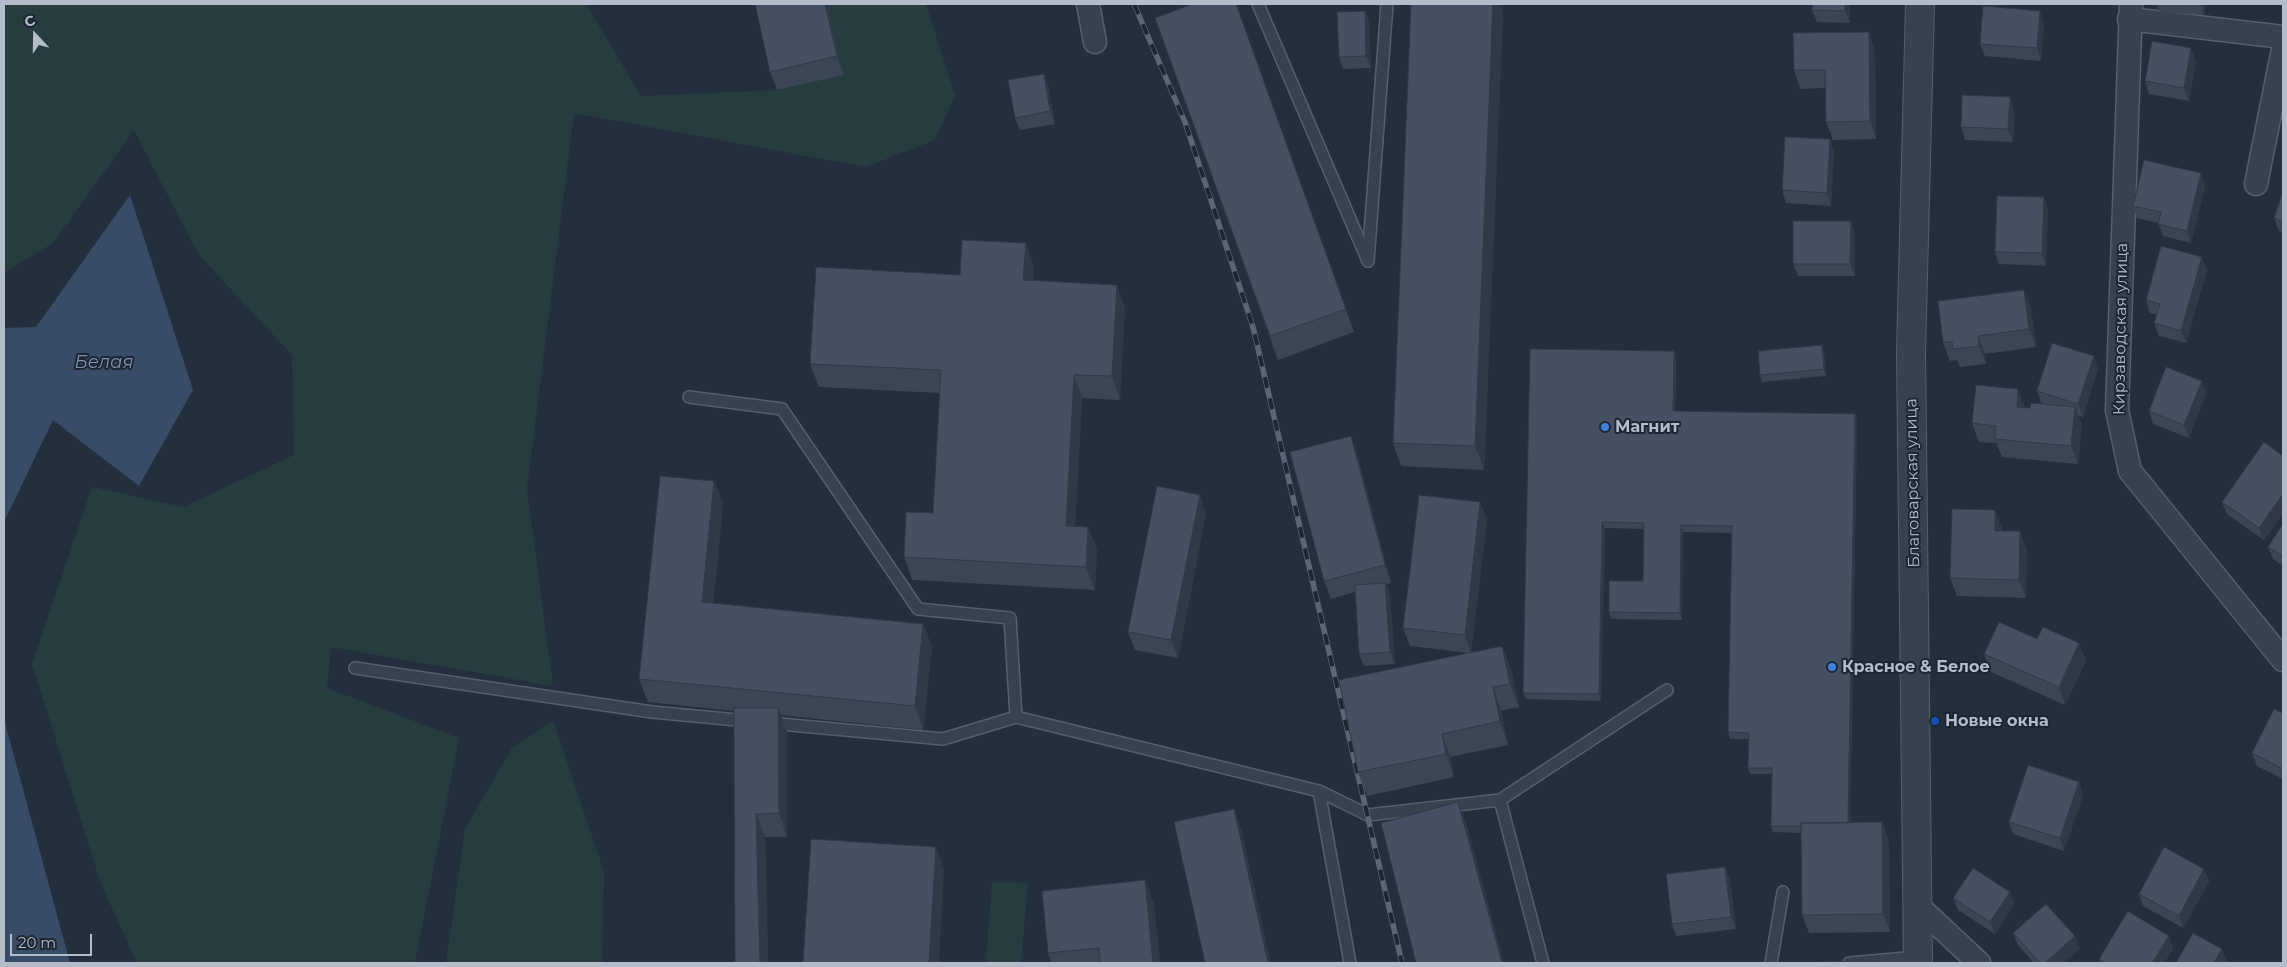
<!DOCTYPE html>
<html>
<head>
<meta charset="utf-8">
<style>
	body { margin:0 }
	#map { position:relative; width:2287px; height:967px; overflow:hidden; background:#242f3e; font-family:Montserrat,sans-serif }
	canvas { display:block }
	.frame { position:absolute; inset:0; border:5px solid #b4bcc9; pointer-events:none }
	.north { position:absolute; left:10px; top:10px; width:50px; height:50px; -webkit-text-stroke:4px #1d2633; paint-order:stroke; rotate:339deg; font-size:14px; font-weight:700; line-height:20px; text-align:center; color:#b4bcc9 }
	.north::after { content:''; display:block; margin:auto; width:18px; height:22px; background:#b4bcc9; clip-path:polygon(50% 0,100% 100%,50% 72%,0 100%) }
	.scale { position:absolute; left:10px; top:934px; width:82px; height:22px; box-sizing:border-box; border:2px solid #b4bcc9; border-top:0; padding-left:6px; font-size:15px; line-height:18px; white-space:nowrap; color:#b4bcc9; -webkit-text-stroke:4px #1d2633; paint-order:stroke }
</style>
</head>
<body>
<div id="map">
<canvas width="2287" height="967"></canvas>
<div class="frame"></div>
<div class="north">С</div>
<div class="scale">20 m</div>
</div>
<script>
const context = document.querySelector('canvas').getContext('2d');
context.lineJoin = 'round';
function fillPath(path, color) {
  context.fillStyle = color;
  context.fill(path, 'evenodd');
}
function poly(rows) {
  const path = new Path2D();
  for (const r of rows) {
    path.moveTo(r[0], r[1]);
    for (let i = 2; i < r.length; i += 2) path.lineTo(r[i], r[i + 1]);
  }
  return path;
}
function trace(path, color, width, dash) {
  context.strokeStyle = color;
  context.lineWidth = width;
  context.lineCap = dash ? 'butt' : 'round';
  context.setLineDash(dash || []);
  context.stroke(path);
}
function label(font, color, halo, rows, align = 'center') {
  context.font = font + ' Montserrat,sans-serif';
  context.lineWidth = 4;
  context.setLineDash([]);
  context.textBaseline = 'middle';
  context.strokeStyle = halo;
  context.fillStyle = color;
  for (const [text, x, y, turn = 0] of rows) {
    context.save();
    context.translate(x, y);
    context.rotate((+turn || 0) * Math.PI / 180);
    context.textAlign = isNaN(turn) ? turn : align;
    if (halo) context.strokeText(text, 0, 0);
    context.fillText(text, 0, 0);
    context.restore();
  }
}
fillPath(poly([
	[4,4,586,4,641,96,777,90,843,75,828,4,926,4,955,95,935,140,866,167,574,113,527,489,553,686,331,647,327,688,459,738,415,963,137,963,101,884,32,664,92,487,183,507,294,455,292,355,198,254,134,130,53,243,4,273],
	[553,720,604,872,602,963,446,963,465,829,512,748],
	[992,882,1028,883,1021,963,986,963]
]), '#263c3f');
fillPath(poly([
	[130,195,193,390,139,486,53,420,4,522,4,328,36,327],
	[4,719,70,963,4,963]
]), '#394c67');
const service = poly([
	[1258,4,1368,261,1387,4],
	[689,397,782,409,918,609,1010,618,1016,717],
	[355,668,652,712,748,721],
	[769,723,943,739,1016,717,1319,791],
	[1350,963,1319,791,1368,815,1500,800],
	[1543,963,1500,800,1667,690],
	[1771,963,1783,892],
	[1849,963,1918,957]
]);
const minor = poly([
	[1088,4,1095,42],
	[2131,4,2117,410,2130,471,2283,660],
	[2129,19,2283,37],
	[2256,184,2283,49],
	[1918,906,1979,963]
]);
const tertiary = poly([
	[1918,963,1911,352,1920,4]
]);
trace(service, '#565f6c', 14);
trace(minor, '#565f6c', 25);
trace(tertiary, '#565f6c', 30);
trace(service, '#38414e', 11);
trace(minor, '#38414e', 22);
trace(tertiary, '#38414e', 28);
const rail = poly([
	[1134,4,1185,122,1253,327,1402,963]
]);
trace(rail, '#5a6575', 5.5);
trace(rail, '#1d2633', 4, [11]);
fillPath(poly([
	[755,4,828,4,844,75,777,90,770,72],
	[1236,4,1354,332,1278,360,1155,18],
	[1813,4,1850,4,1850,23,1817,22,1812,10],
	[2157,4,2205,4,2204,15,2160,12],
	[1365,11,1369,23,1371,68,1343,69,1339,57],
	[1503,12,1484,470,1401,466,1393,443],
	[2044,23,2041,61,1985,56,1980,44],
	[1875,51,1876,139,1833,140,1826,122,1825,88,1800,89,1794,70],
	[2196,61,2189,101,2149,94,2145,81],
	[1048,86,1055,124,1020,130,1015,118],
	[2014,110,2013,142,1965,140,1961,127],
	[1834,152,1831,206,1786,203,1782,190],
	[2205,186,2191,243,2163,236,2158,223,2137,218,2133,206],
	[2283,192,2283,232,2279,231,2274,218],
	[2044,197,2048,210,2046,266,1999,264,1995,252],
	[1855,234,1855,276,1798,276,1793,264],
	[1034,267,1033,280,1125,308,1120,400,1082,398,1075,526,1088,527,1097,550,1095,590,912,580,904,557,933,513,940,393,819,387,810,364,960,275],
	[2207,270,2186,343,2159,336,2154,323,2157,315,2150,313,2146,300],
	[2031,308,2036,347,1985,354,1986,364,1960,367,1957,360,1950,361,1943,342],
	[1674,351,1676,358,1675,411,1855,414,1857,420,1850,823,1889,840,1890,932,1809,933,1802,915,1801,833,1773,832,1771,826,1772,774,1750,774,1748,768,1748,739,1730,739,1728,732,1732,533,1683,532,1682,620,1611,619,1609,612,1643,581,1644,529,1605,528,1601,701,1526,699,1523,693],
	[1824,352,1826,376,1762,382,1760,375],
	[2098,369,2083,417,2078,415,2082,425,2078,464,2002,457,1996,443,1979,442,1972,423,2025,407,2025,408,2030,408,2043,404,2041,403,2037,391],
	[2202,381,2206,394,2189,438,2153,424,2149,411],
	[1357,454,1391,583,1386,584,1390,595,1395,664,1364,666,1359,654,1355,592,1331,599,1324,581],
	[2283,456,2283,513,2264,540,2227,514,2222,502],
	[714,481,723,504,713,603,923,624,932,647,923,730,781,715,787,732,787,837,765,837,768,963,734,711,648,702,639,679],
	[1480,502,1487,520,1471,652,1502,646,1511,669,1519,707,1501,711,1508,745,1450,757,1454,777,1367,796,1358,772,1469,653,1410,646,1403,628],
	[1206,513,1178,658,1135,650,1128,632],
	[2283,524,2283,566,2273,559,2268,547],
	[2002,528,2002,531,2027,550,2026,598,1957,596,1950,578],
	[2079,643,2086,661,2065,705,1991,672,1984,654],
	[2283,713,2283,779,2257,766,2252,753],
	[2079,782,2083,795,2064,851,2013,834,2009,822],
	[2204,869,2209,882,2183,928,2143,906,2139,894],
	[1730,879,1736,929,1676,936,1672,924],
	[1145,880,1154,904,1160,963,1052,963,1048,953],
	[2010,892,2014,904,1995,934,1958,910,1953,898],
	[2013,933,2080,949,2063,963,2034,963,2018,945],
	[2169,936,2173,949,2164,963,2100,963,2099,959]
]), '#3b4654');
fillPath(poly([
	[825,4,828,4,844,75,837,56],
	[1493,4,1500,4,1503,12,1484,470,1475,446],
	[1845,4,1850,4,1850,23,1845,11],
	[2200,4,2205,4,2204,15],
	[1365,11,1369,23,1371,68,1366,56],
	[2040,11,2044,23,2041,61,2037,48],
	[1869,32,1875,51,1876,139,1870,121],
	[2191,48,2196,61,2189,101,2184,88],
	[1044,74,1048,86,1055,124,1050,111],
	[2010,97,2014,110,2013,142,2008,129],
	[1830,139,1834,152,1831,206,1827,193],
	[2201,173,2205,186,2191,243,2187,231],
	[2044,197,2048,210,2046,266,2042,253],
	[1851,221,1855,234,1855,276,1850,264],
	[1026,243,1034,267,1032,303,1023,280],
	[2202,257,2207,270,2186,343,2181,331],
	[1117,285,1125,308,1120,400,1112,376],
	[2024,290,2031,308,2036,347,2029,329],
	[1978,336,1985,354,1986,364,1979,346],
	[1822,345,1824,352,1826,376,1824,369],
	[1674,351,1676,358,1675,417,1673,411],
	[2094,356,2098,369,2083,417,2078,404],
	[1074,375,1082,398,1074,549,1066,526],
	[2202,381,2206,394,2189,438,2184,425],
	[2018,389,2025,407,2023,425,2017,407],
	[2075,407,2082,425,2078,464,2071,446],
	[1855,414,1857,420,1850,833,1847,827],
	[1351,436,1357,454,1391,583,1385,565],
	[714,481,723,504,710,625,702,602],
	[2283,494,2283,513,2264,540,2259,528],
	[1200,495,1206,513,1178,658,1171,640],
	[1480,502,1487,520,1471,653,1465,635],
	[1995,510,2002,528,2001,549,1995,531],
	[1602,522,1605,528,1601,701,1599,694],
	[1681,525,1683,532,1682,620,1680,613],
	[1088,527,1097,550,1095,590,1086,567],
	[2020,531,2027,550,2026,598,2019,580],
	[1385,583,1390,595,1395,664,1390,652],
	[923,624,932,647,923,730,915,706],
	[2079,643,2086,661,2065,705,2059,687],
	[1502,646,1511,669,1519,707,1510,684],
	[1493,687,1501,711,1508,745,1500,721],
	[778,708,787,732,787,837,779,813],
	[1442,734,1450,757,1454,777,1446,754],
	[2079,782,2083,795,2064,851,2060,838],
	[1458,802,1467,825,1504,963,1502,963],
	[1234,809,1242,832,1271,963,1268,963],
	[756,814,765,837,768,963,760,963],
	[1882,822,1889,840,1890,932,1883,914],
	[936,847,944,870,939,963,929,963],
	[1725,867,1730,879,1736,929,1731,917],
	[2204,869,2209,882,2183,928,2179,916],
	[1145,880,1154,904,1160,963,1153,963],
	[2010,892,2014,904,1995,934,1990,922],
	[2075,936,2080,949,2063,963,2045,963],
	[2169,936,2173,949,2164,963,2152,963],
	[2222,949,2227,962,2226,963,2214,963]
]), '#303945');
const building = poly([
	[755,4,825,4,837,56,770,72,755,4],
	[1193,4,1236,4,1346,309,1270,336,1155,18,1193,4],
	[1411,4,1493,4,1475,446,1393,443,1411,4],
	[1813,4,1845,4,1845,11,1812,10,1813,4],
	[1983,6,2040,11,2037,48,1980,44,1983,6],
	[1365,11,1366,56,1339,57,1337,12,1365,11],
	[1869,32,1870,121,1826,122,1825,70,1794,70,1793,33,1869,32],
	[2152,41,2191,48,2184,88,2145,81,2152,41],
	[1044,74,1050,111,1015,118,1008,80,1044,74],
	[1962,95,2010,97,2008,129,1961,127,1962,95],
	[1785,137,1830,139,1827,193,1782,190,1785,137],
	[2144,160,2201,173,2187,231,2158,224,2161,212,2133,206,2144,160],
	[2283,192,2283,222,2274,218,2283,192],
	[1997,196,2044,197,2042,253,1995,252,1997,196],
	[1793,221,1851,221,1850,264,1793,264,1793,221],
	[962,240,1026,243,1023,280,1117,285,1112,376,1074,375,1066,526,1088,527,1086,567,904,557,906,512,933,513,941,370,810,364,816,267,960,275,962,240],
	[2161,246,2202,257,2181,331,2154,323,2160,304,2146,300,2161,246],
	[2024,290,2029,329,1978,336,1979,346,1953,349,1952,342,1943,342,1938,301,2024,290],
	[2052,343,2094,356,2078,404,2037,391,2052,343],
	[1822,345,1824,369,1760,375,1758,351,1822,345],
	[1530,349,1674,351,1673,411,1855,414,1848,823,1801,823,1801,826,1771,826,1772,768,1748,768,1749,733,1728,732,1732,526,1681,525,1680,613,1609,612,1609,581,1643,581,1644,523,1602,522,1599,694,1523,693,1530,349],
	[2166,367,2202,381,2184,425,2149,411,2166,367],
	[1976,385,2018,389,2017,407,2030,408,2031,403,2075,407,2071,446,1995,439,1996,426,1972,423,1976,385],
	[1351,436,1385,565,1324,581,1290,452,1351,436],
	[2264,442,2283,456,2283,494,2259,528,2222,502,2264,442],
	[660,476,714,481,702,602,923,624,915,706,639,679,660,476],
	[1157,486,1200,495,1171,640,1128,632,1157,486],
	[1419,495,1480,502,1465,635,1403,628,1419,495],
	[1952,509,1995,510,1995,531,2020,531,2019,580,1950,578,1952,509],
	[2283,524,2283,556,2268,547,2283,524],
	[1385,583,1390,652,1359,654,1355,585,1385,583],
	[1999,622,2037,639,2043,627,2079,643,2059,687,1984,654,1999,622],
	[1502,646,1510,684,1493,687,1500,721,1442,734,1446,754,1358,772,1339,680,1502,646],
	[734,708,778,708,779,813,756,814,760,963,735,963,734,708],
	[2274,709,2283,713,2283,769,2252,753,2274,709],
	[2028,765,2079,782,2060,838,2009,822,2028,765],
	[1458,802,1502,963,1416,963,1381,823,1458,802],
	[1234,809,1268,963,1205,963,1174,822,1234,809],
	[1882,822,1883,914,1802,915,1801,823,1882,822],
	[811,839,936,847,929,963,803,963,811,839],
	[2164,847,2204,869,2179,916,2139,894,2164,847],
	[1725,867,1731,917,1672,924,1666,874,1725,867],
	[1973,868,2010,892,1990,922,1953,898,1973,868],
	[1145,880,1153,963,1100,963,1099,948,1048,953,1042,891,1145,880],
	[2046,904,2075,936,2045,963,2040,963,2013,933,2046,904],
	[2128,911,2169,936,2152,963,2106,963,2099,959,2128,911],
	[2193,933,2222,949,2214,963,2176,963,2193,933],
	[1877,961,1877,963,1816,963,1816,962,1877,961]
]);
fillPath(building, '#455162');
trace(building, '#303945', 1);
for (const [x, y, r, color] of [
	[1605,427,5,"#3f7fe0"],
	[1832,667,5,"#3f7fe0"],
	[1935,721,5,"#1a4fb4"]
]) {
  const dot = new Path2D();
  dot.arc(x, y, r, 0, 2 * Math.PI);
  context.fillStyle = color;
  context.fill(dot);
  trace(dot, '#1d2633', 2);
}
label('16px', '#b4bcc9', '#1d2633', [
	["Кирзаводская улица",2121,329,-89],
	["Благоварская улица",1913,483,-91]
]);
label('bold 16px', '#b4bcc9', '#1d2633', [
	["Магнит",1615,427],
	["Красное & Белое",1842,667],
	["Новые окна",1945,721]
], 'left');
label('italic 18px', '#7c92b1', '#1d2633', [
	["Белая",104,363]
]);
</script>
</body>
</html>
